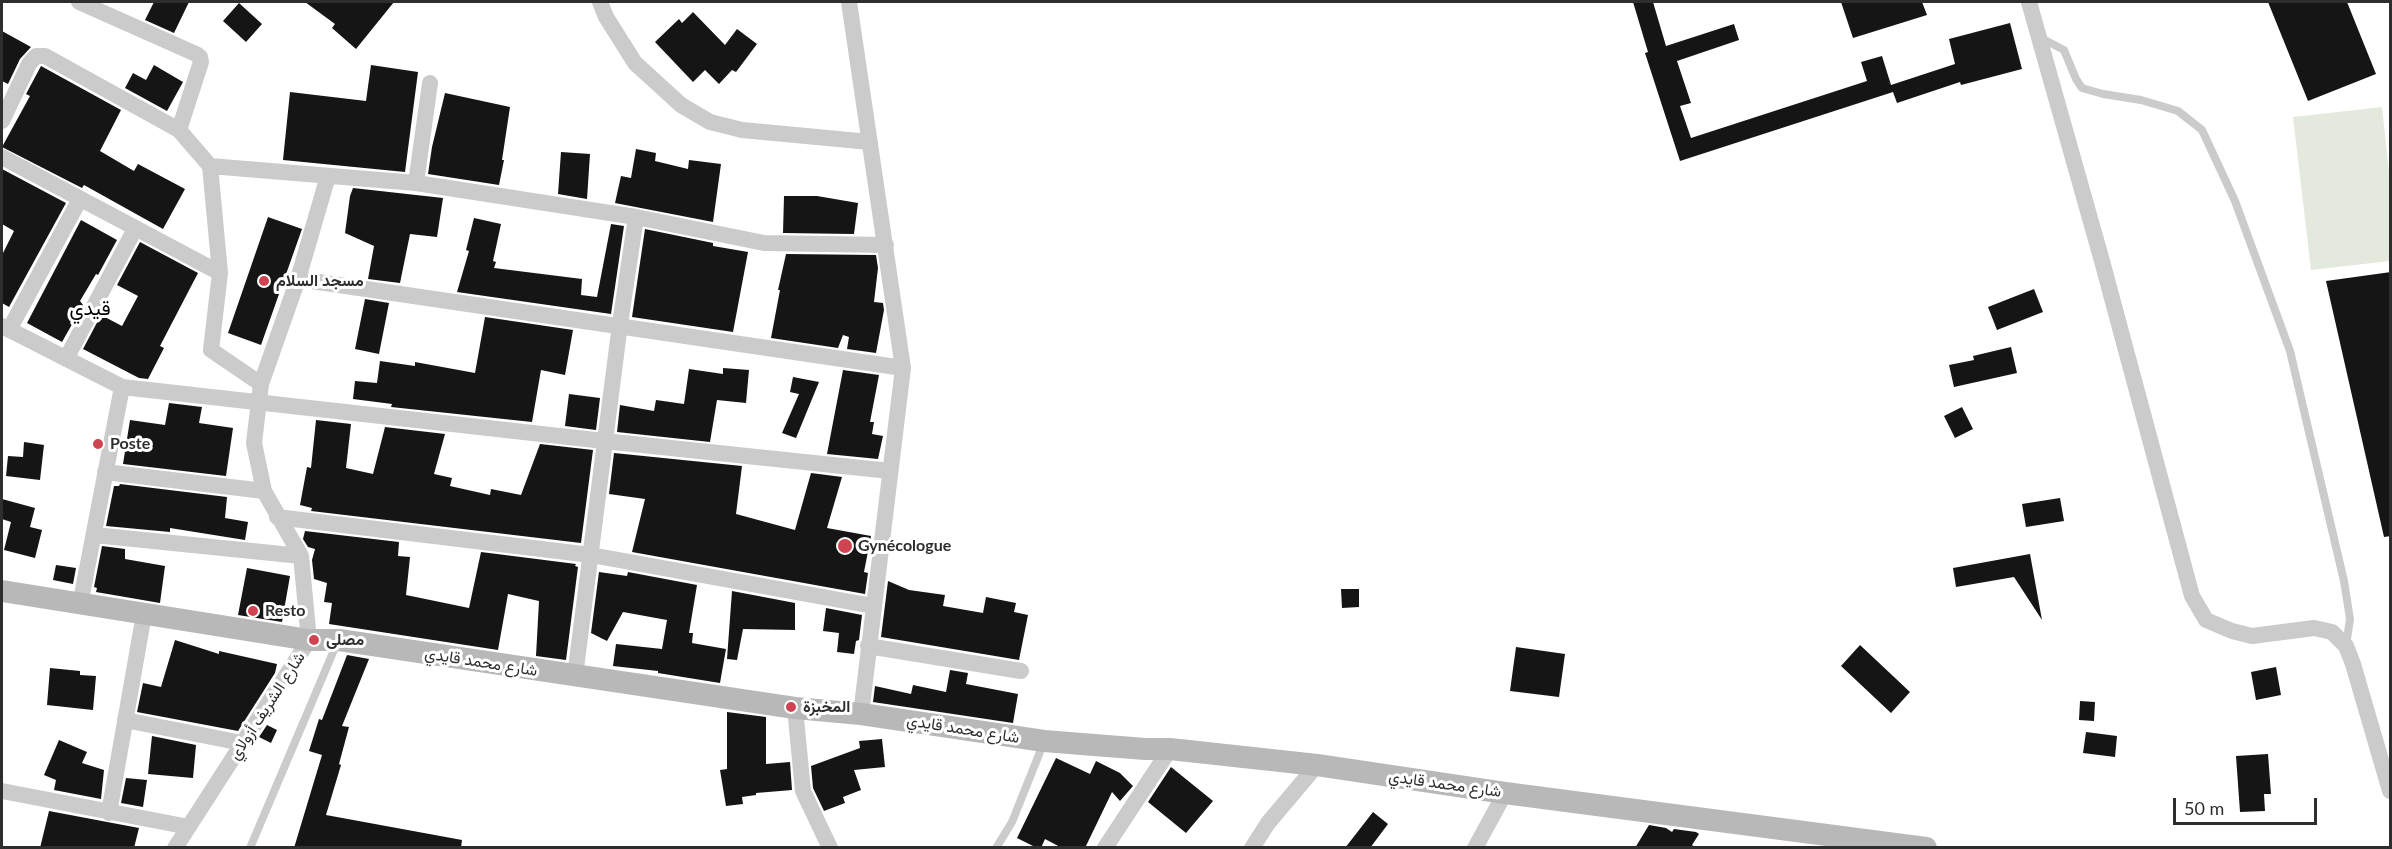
<!DOCTYPE html>
<html>
<head>
<meta charset="utf-8">
<style>
	body { margin:0 }
	#map { position:relative; width:2392px; height:849px; overflow:hidden; background:#fff; font-family:Lato,sans-serif }
	canvas { display:block }
	.frame { position:absolute; inset:0; border:3px solid #2e2e2e; pointer-events:none }
	.scale { position:absolute; left:2173px; top:798px; width:144px; height:27px; box-sizing:border-box; border:3px solid #2e2e2e; border-top:0; padding-left:8px; font-size:18px; line-height:21px; white-space:nowrap; color:#2e2e2e; -webkit-text-stroke:4px #fff; paint-order:stroke }
</style>
</head>
<body>
<div id="map">
<canvas width="2392" height="849"></canvas>
<div class="frame"></div>
<div class="scale">50 m</div>
</div>
<script>
const context = document.querySelector('canvas').getContext('2d');
context.lineJoin = 'round';
function fillPath(path, color) {
  context.fillStyle = color;
  context.fill(path, 'evenodd');
}
function poly(rows) {
  const path = new Path2D();
  for (const r of rows) {
    path.moveTo(r[0], r[1]);
    for (let i = 2; i < r.length; i += 2) path.lineTo(r[i], r[i + 1]);
  }
  return path;
}
function trace(path, color, width, dash) {
  context.strokeStyle = color;
  context.lineWidth = width;
  context.lineCap = dash ? 'butt' : 'round';
  context.setLineDash(dash || []);
  context.stroke(path);
}
function label(font, color, halo, rows, align = 'center') {
  context.font = font + ' Lato,Vazirmatn,sans-serif';
  context.lineWidth = 6;
  context.setLineDash([]);
  context.textBaseline = 'middle';
  context.strokeStyle = halo;
  context.fillStyle = color;
  for (const [text, x, y, turn = 0] of rows) {
    context.save();
    context.translate(x, y);
    context.rotate((+turn || 0) * Math.PI / 180);
    context.textAlign = isNaN(turn) ? turn : align;
    if (halo) context.strokeText(text, 0, 0);
    context.fillText(text, 0, 0);
    context.restore();
  }
}
fillPath(poly([
	[2382,107,2390,181,2390,261,2311,270,2293,117]
]), '#e4e9dd');
fillPath(poly([
	[154,2,189,2,174,33,145,20],
	[305,2,394,2,356,49,332,28,335,24],
	[1633,2,1653,2,1666,46,1734,24,1739,40,1677,61,1691,103,1680,106,1691,138,1867,81,1861,62,1882,56,1891,85,1955,64,1949,39,2010,23,2022,69,1961,85,1960,82,1897,103,1893,92,1680,161,1645,53,1648,52],
	[1841,2,1922,2,1927,15,1853,38],
	[2268,2,2347,2,2376,74,2308,101],
	[239,3,262,24,246,42,223,21],
	[693,12,725,45,737,29,757,44,736,72,732,70,719,84,705,70,693,82,655,42,679,19,682,23],
	[2,31,31,47,20,59,8,84,2,81],
	[154,65,183,82,167,111,125,88,133,73,146,80],
	[371,65,418,72,405,172,283,160,290,92,366,101],
	[41,66,121,110,100,151,134,171,138,164,185,189,163,229,84,185,82,188,2,147,30,96,26,94],
	[445,93,510,107,502,160,504,160,499,185,428,174,432,147],
	[636,149,656,153,655,161,688,169,689,160,721,164,713,222,615,203,621,176,631,178],
	[561,152,590,154,587,199,558,194],
	[2,169,66,203,9,307,2,303,2,255,14,231,2,224],
	[353,188,443,198,437,237,410,234,400,283,368,279,374,246,345,233,350,196],
	[784,196,817,196,858,203,854,234,783,233],
	[268,217,302,229,261,345,228,333],
	[474,218,501,224,493,261,496,262,494,268,582,279,581,295,597,297,611,224,624,226,611,314,457,292,469,251,466,250],
	[81,220,117,240,98,275,96,274,80,301,83,305,62,342,27,323],
	[645,229,713,243,713,246,748,252,733,332,632,317],
	[140,242,198,273,160,346,164,348,148,379,139,378,83,349,101,315,122,326,138,296,117,285],
	[786,254,876,255,878,268,874,302,883,303,884,310,876,353,847,349,849,337,843,335,838,348,771,338,780,290,778,290],
	[2391,272,2391,536,2384,537,2326,281],
	[2034,289,2043,312,1997,330,1988,307],
	[365,299,389,303,379,354,355,349],
	[485,317,573,330,565,375,541,370,532,422,391,407,392,404,353,399,355,381,377,383,380,361,415,366,415,362,475,373],
	[2011,347,2017,373,1954,387,1949,365,1974,360,1973,356],
	[723,368,749,370,746,403,717,400,710,442,617,432,620,405,654,411,656,400,684,404,689,369,723,374],
	[843,370,879,375,870,422,874,422,872,434,883,436,878,459,827,454],
	[793,377,819,382,796,438,782,433,799,394,790,392],
	[569,394,600,398,596,430,565,426],
	[169,403,202,407,199,423,233,428,226,476,123,464,130,420,165,425],
	[1962,407,1973,429,1955,438,1944,416],
	[316,420,351,424,346,468,373,474,385,427,445,434,434,474,452,478,450,486,490,495,491,489,521,495,540,444,593,450,581,543,311,511,312,508,300,505,307,467,311,468],
	[24,442,44,445,40,480,6,476,8,456,23,457],
	[614,453,742,466,736,514,795,530,811,473,842,477,827,528,871,536,864,572,868,573,865,594,632,552,645,499,609,494],
	[120,484,227,497,225,518,248,522,245,540,170,528,170,532,106,526,114,486,119,486],
	[2060,498,2064,521,2026,527,2022,504],
	[2,499,35,508,30,527,42,530,35,558,4,550,11,522,2,519],
	[305,531,399,542,398,556,410,557,406,595,469,608,481,552,576,564,575,566,578,567,566,660,536,656,539,601,508,594,498,650,329,624,332,603,324,602,327,583,314,579,312,560,315,549,308,547,303,539],
	[102,546,125,549,125,559,165,566,160,603,96,592,97,588,94,587],
	[2030,554,2042,620,2014,577,1956,587,1953,568],
	[56,565,76,568,73,584,53,580],
	[247,568,290,576,282,622,238,615],
	[599,572,627,576,628,572,697,585,689,633,693,633,692,643,726,649,720,683,658,673,658,671,613,666,616,644,662,649,667,620,623,612,607,641,591,633],
	[888,581,909,590,945,595,943,606,983,613,986,597,1016,603,1014,612,1028,615,1019,660,881,637],
	[1341,589,1359,589,1359,607,1342,608],
	[732,591,795,603,795,630,743,629,737,660,727,659],
	[826,608,862,615,859,640,856,641,854,654,837,652,839,633,823,631],
	[175,640,219,654,219,651,277,664,275,673,238,731,137,712,143,683,161,687],
	[1860,645,1910,692,1891,713,1841,666],
	[1516,647,1565,654,1559,697,1510,691],
	[347,655,369,659,342,726,349,727,339,764,341,765,326,815,462,840,461,848,294,848,322,755,309,751,319,719,322,720],
	[2276,667,2281,695,2256,700,2251,672],
	[50,668,80,671,80,675,96,676,93,710,47,705],
	[950,670,968,673,966,684,1018,694,1013,723,873,702,875,686,911,694,913,685,946,692],
	[2080,701,2095,702,2094,721,2079,720],
	[727,712,766,717,766,764,790,762,792,790,756,793,756,795,742,797,743,804,726,806,720,770,727,769],
	[267,725,277,730,271,743,259,737],
	[2086,732,2117,736,2115,757,2083,753],
	[152,736,196,745,193,778,148,774],
	[882,739,885,767,854,770,861,790,843,797,845,803,824,811,813,788,811,766,860,748,859,741],
	[59,740,87,752,82,763,104,770,101,799,54,790,56,780,44,775],
	[2268,754,2271,794,2264,794,2265,811,2240,812,2236,756],
	[1056,758,1090,774,1096,761,1120,773,1133,786,1120,801,1112,792,1085,848,1062,848,1045,839,1041,848,1037,848,1017,838],
	[1171,767,1213,801,1186,833,1148,802],
	[126,778,147,780,143,807,121,803],
	[49,811,139,828,134,848,40,848],
	[1373,812,1388,824,1370,848,1345,848],
	[1649,825,1666,828,1672,832,1674,829,1696,832,1699,834,1692,845,1696,848,1635,848]
]), '#151515');
trace(poly([
	[2041,38,2064,50,2076,79,2082,88,2103,94,2141,100,2178,111,2202,130,2235,201,2290,351,2344,581,2350,619,2346,646],
	[250,848,337,643],
	[996,848,1012,822,1044,742]
]), '#cbcbcb', 8);
trace(poly([
	[79,2,196,54,200,57,201,62,179,130],
	[600,2,606,17,635,63,681,105,710,122,742,130,870,142],
	[849,2,903,368,861,714],
	[2029,2,2102,261,2192,596,2206,620,2232,631,2252,636,2314,628,2332,632,2346,646,2353,664,2390,791],
	[2,121,29,64,36,56,45,56,179,130,210,166,220,273],
	[2,157,220,273,211,350,261,384],
	[210,166,416,183,636,217,764,243,886,245],
	[416,183,430,83],
	[298,279,903,368],
	[2,326,122,387,80,605],
	[9,330,80,199],
	[66,359,135,229],
	[122,387,604,441,890,471],
	[105,472,264,491],
	[277,517,591,555,873,606],
	[94,535,301,556],
	[868,646,1021,671],
	[575,676,620,324,636,217],
	[795,708,803,791,830,848],
	[125,720,242,743],
	[2,791,189,827],
	[109,813,144,614],
	[175,848,309,640,301,556,264,491,254,443,261,384,298,279,328,176],
	[1105,848,1170,749],
	[1252,848,1268,823,1317,765],
	[1475,848,1505,793]
]), '#cbcbcb', 16);
trace(poly([
	[2,591,309,640,339,640,795,708,861,714,1044,741,1145,749,1170,749,1317,765,1505,793,1926,848]
]), '#b8b8b8', 22);
for (const [x, y, r, color] of [
	[264,281,6,"#d04451"],
	[98,444,6,"#d04451"],
	[845,546,8,"#d04451"],
	[253,611,6,"#d04451"],
	[314,640,6,"#d04451"],
	[791,707,6,"#d04451"]
]) {
  const dot = new Path2D();
  dot.arc(x, y, r, 0, 2 * Math.PI);
  context.fillStyle = color;
  context.fill(dot);
  trace(dot, '#fff', 2);
}
label('bold 16px', '#2e2e2e', '#fff', [
	["مسجد السلام",276,281],
	["Poste",110,444],
	["Gynécologue",858,546],
	["Resto",265,611],
	["مصلى",326,640],
	["المخبزة",803,707]
], 'left');
label('16px', '#2e2e2e', '#fff', [
	["شارع محمد قايدي",481,662,9],
	["شارع الشريف أزولاي",267,706,-57],
	["شارع محمد قايدي",963,729,9],
	["شارع محمد قايدي",1445,784,8]
]);
label('20px', '#000', '#fff', [
	["قيدي",90,309]
]);
</script>
</body>
</html>
